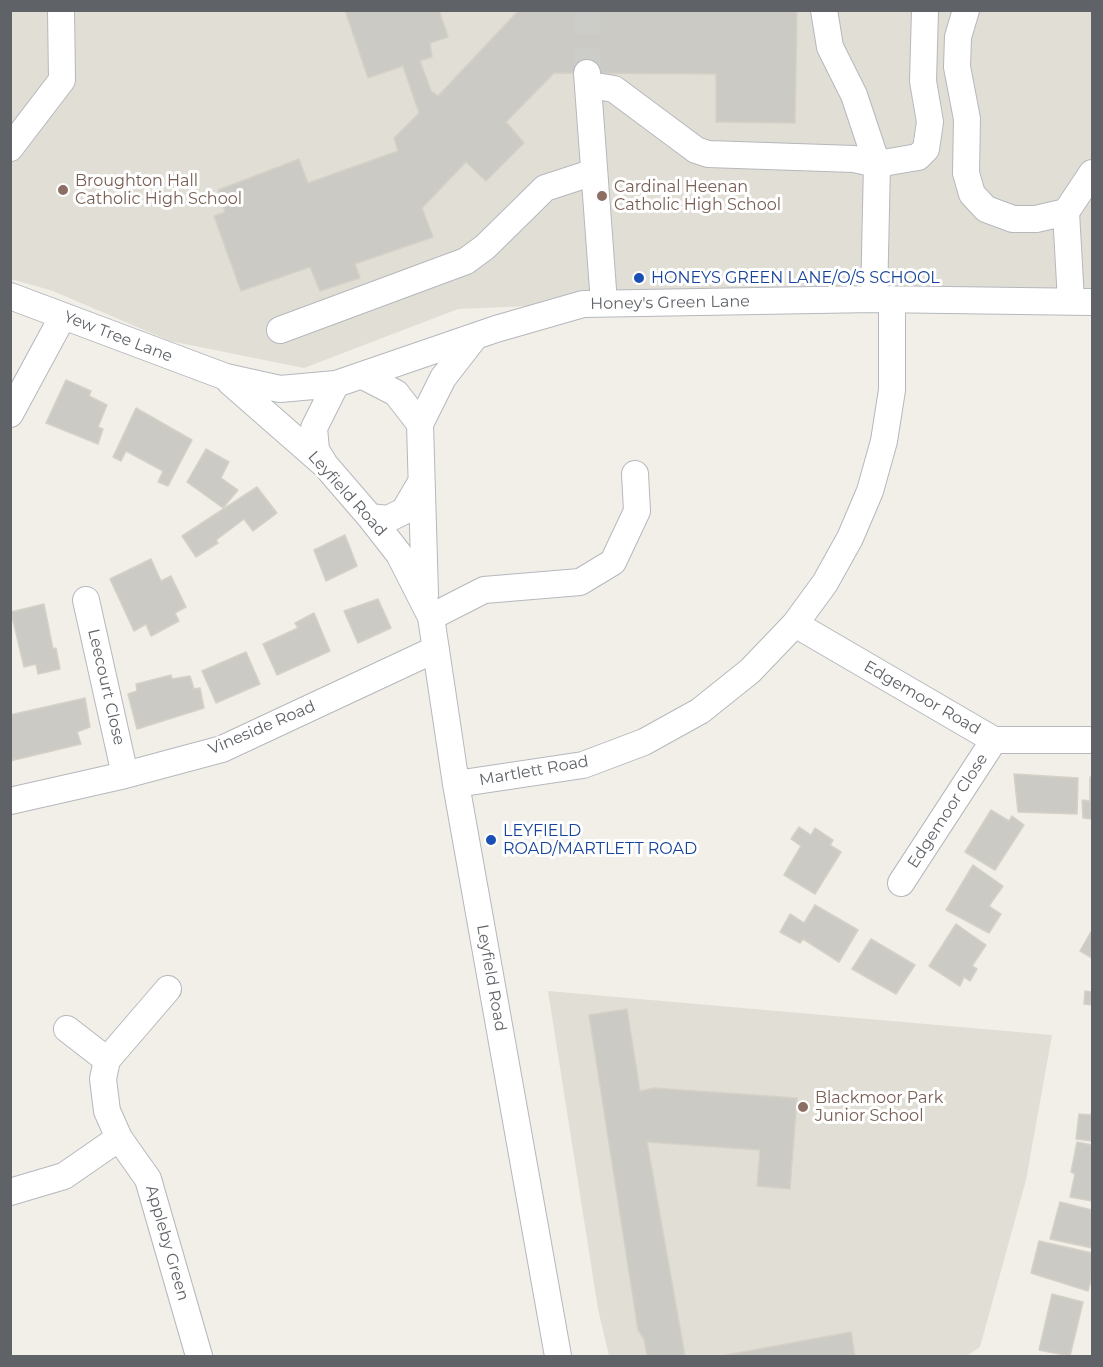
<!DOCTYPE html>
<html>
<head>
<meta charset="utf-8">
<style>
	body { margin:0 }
	#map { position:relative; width:1103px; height:1367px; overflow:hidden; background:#f1efe8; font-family:Montserrat,sans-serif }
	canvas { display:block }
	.frame { position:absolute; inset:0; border:12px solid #5f6368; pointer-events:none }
</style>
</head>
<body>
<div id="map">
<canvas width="1103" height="1367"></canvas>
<div class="frame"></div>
</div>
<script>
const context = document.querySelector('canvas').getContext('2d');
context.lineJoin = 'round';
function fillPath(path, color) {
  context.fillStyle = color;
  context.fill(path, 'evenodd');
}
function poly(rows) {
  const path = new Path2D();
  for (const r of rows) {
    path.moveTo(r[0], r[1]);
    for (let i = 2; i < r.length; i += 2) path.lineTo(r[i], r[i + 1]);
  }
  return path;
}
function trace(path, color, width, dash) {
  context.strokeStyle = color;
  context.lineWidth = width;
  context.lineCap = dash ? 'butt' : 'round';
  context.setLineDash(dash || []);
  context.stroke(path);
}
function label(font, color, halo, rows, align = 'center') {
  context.font = font + ' Montserrat,sans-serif';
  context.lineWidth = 6;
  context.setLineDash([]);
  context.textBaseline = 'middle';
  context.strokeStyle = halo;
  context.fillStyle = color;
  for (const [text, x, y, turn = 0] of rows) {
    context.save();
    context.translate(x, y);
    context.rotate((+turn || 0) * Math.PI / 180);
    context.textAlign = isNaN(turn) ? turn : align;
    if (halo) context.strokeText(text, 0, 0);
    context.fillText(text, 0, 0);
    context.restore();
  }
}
fillPath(poly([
	[10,11,1092,11,1092,315,604,303,458,309,304,368,170,341,53,291,11,279],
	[548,991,1052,1035,1026,1180,980,1347,967,1356,609,1356,598,1309]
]), '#e1ded6');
const building = poly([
	[345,10,439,10,448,37,430,43,432,57,420,61,431,91,438,96,519,10,797,10,795,123,716,122,716,74,554,73,506,122,524,143,486,181,466,162,422,208,433,237,355,264,360,278,320,291,310,267,241,291,214,216,225,212,218,190,299,159,308,183,398,151,394,138,419,113,403,66,368,78,345,10],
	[66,380,91,391,89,396,107,405,98,427,103,429,98,444,46,423,66,380],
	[136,408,192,440,168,486,158,482,163,471,126,451,121,461,113,457,136,408],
	[206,449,229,462,221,478,238,490,223,508,187,482,206,449],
	[257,487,277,513,253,531,244,519,216,540,218,543,196,557,182,536,257,487],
	[345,535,357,566,326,581,314,550,345,535],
	[151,559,161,581,171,576,186,607,175,613,179,621,151,636,146,624,134,631,110,579,151,559],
	[378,599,391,628,358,643,344,611,378,599],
	[44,604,53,649,56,648,60,669,38,674,36,664,24,667,11,612,44,604],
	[314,613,330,651,277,675,263,644,298,628,295,623,314,613],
	[246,652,260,684,216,703,202,671,246,652],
	[171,675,172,679,190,676,194,689,200,688,204,708,137,729,128,694,137,691,136,684,171,675],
	[85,698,90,727,77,732,81,744,10,761,10,715,85,698],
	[1014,774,1078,778,1077,814,1018,812,1014,774],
	[1090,777,1092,777,1092,819,1083,818,1082,800,1090,801,1090,777],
	[991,810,1009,821,1012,816,1024,825,995,870,965,852,991,810],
	[799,827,811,835,815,828,833,840,830,845,841,852,815,894,784,875,801,846,791,839,799,827],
	[973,865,1003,886,989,906,1001,914,989,933,946,910,973,865],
	[815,905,858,930,839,962,803,939,800,943,780,932,790,914,804,923,815,905],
	[956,924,986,945,972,966,977,969,970,981,964,977,960,986,929,966,956,924],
	[1092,930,1092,958,1080,951,1092,930],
	[871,939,915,965,896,994,852,969,871,939],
	[1085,991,1092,992,1092,1005,1084,1004,1085,991],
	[627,1009,640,1091,654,1088,797,1098,790,1189,757,1186,760,1150,647,1142,685,1356,647,1356,644,1339,638,1330,589,1015,627,1009],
	[1092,1108,1092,1141,1076,1139,1079,1114,1091,1115,1092,1108],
	[1077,1142,1092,1145,1092,1201,1070,1197,1075,1174,1071,1172,1077,1142],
	[1060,1202,1092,1210,1092,1248,1050,1239,1060,1202],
	[1039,1241,1092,1253,1092,1276,1088,1291,1031,1273,1039,1241],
	[1052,1294,1083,1302,1070,1356,1039,1350,1052,1294],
	[851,1332,855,1356,721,1356,851,1332]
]);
fillPath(building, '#cccac5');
trace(building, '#d6d1c6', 1.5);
trace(poly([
	[587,73,588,10]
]), '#ccccc8', 26, [26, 13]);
const minor = poly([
	[824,10,830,47,854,95,877,164,918,157,926,149,930,122,923,81,925,10],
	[966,10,958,37,957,67,967,119,966,173,972,194,986,209,1013,219,1036,219,1066,212],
	[587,73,604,303],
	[590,85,614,89,696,150,708,154,854,159,877,164,874,299],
	[10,148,62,80,61,10],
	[10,296,226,377,280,389,336,384,496,329,583,304,874,299,1092,302],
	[1071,301,1066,212,1092,173],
	[280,330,466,261,485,247,545,188,594,172],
	[363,376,396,393,420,424,425,595],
	[230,382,326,466,370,517,399,554,431,617,456,784,558,1356],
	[10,414,63,316],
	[420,424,443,378,474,338],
	[324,463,316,450,314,428,336,384],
	[370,517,388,519,404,511,421,482],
	[86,600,125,775],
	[431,617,484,590,580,582,613,562,637,511,635,474],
	[795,624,994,740,1092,740],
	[456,784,583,765,644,742,700,711,750,671,795,624,825,583,850,538,870,491,884,441,892,390,892,299],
	[10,801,125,775,222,749,436,649],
	[901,883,994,740],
	[67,1029,107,1060,168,989],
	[107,1060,103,1079,107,1111,119,1138,148,1179,199,1356],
	[10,1192,64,1176,119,1138]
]);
trace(minor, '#b5b8bc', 28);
trace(minor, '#fff', 26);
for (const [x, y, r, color] of [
	[63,190,6,"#8d6e63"],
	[602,196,6,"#8d6e63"],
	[639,278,6,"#1a4fb4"],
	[491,840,6,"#1a4fb4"],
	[803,1107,6,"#8d6e63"]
]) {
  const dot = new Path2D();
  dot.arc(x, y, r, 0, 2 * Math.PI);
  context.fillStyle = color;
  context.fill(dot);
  trace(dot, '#fff', 2);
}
label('16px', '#785e54', '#fff', [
	["Broughton Hall",75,181],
	["Catholic High School",75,199],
	["Cardinal Heenan",614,187],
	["Catholic High School",614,205],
	["Blackmoor Park",815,1098],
	["Junior School",815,1116]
], 'left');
label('16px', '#164399', '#fff', [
	["HONEYS GREEN LANE/O/S SCHOOL",651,278],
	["LEYFIELD",503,831],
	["ROAD/MARTLETT ROAD",503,849]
], 'left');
label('16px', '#5f6368', '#fff', [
	["Honey's Green Lane",670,303,-1],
	["Yew Tree Lane",118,337,21],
	["Leyfield Road",347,494,48],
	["Leecourt Close",106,687,77],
	["Edgemoor Road",922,698,30],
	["Vineside Road",262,728,-23],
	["Martlett Road",534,771,-10],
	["Edgemoor Close",948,811,-57],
	["Leyfield Road",491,978,80],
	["Appleby Green",167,1243,74]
]);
</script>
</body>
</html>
